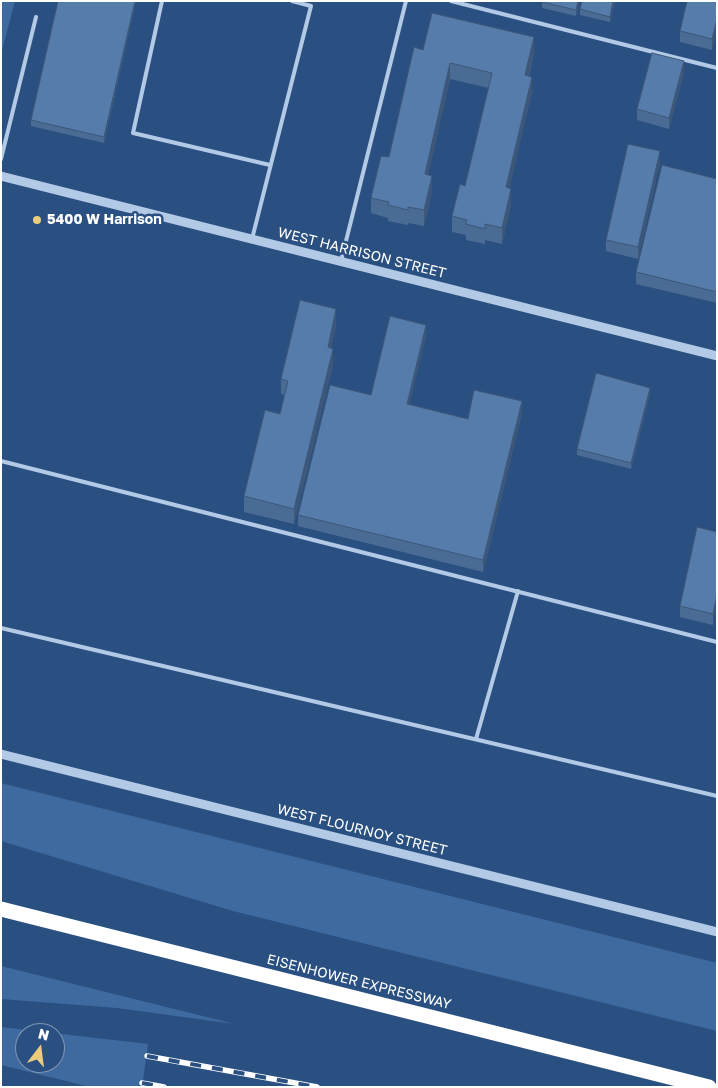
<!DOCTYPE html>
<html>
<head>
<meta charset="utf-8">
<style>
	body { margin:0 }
	#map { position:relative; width:718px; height:1088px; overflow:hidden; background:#2a5082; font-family:"Golos Text",sans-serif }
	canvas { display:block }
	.frame { position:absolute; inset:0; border:2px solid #fff; pointer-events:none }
	.north { position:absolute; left:15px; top:1023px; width:50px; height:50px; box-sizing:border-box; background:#2a5082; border:1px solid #7f96b4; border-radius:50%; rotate:15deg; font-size:14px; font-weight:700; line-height:20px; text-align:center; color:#fff }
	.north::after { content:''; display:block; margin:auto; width:18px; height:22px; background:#eccc7b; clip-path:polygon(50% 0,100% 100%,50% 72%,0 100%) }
</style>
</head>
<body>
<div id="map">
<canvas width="718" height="1088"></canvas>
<div class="frame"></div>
<div class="north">N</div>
</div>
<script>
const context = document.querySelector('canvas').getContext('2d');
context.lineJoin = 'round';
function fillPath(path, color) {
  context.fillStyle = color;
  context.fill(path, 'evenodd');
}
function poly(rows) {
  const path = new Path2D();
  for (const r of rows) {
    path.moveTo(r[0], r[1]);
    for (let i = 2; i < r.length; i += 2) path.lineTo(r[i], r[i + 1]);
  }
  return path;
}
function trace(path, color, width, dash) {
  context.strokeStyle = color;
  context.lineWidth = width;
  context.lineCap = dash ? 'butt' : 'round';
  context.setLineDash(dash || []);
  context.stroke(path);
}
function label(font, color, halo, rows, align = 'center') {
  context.font = font + ' "Golos Text",sans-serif';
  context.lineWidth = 5;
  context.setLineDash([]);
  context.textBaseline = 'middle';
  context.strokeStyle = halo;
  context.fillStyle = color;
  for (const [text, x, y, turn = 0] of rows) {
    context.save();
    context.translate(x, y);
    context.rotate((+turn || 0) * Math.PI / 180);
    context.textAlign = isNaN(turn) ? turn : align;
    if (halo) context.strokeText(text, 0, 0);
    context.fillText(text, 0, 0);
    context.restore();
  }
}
fillPath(poly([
	[1,1,15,1,1,54],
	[1,783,717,963,717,1031,233,911,1,841],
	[1,966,235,1024,117,1008,1,999],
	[1,1027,148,1044,142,1087,90,1087,1,1065],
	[25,1033,55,1033,55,1063,25,1063]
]), '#3f6a9f');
trace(poly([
	[162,1,133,133,270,165],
	[451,1,717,68],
	[1,159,36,17],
	[252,239,311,6,292,1],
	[341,261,406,1],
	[1,461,717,642],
	[1,628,717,796],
	[476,739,518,591]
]), '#b3cae6', 4);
trace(poly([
	[1,176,717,356],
	[1,754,717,932]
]), '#b3cae6', 9);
trace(poly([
	[1,909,709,1087]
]), '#fff', 15);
const rail = poly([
	[147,1056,317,1087],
	[142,1083,164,1087]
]);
trace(rail, '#fff', 5.5);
trace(rail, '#2a5082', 4, [11]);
fillPath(poly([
	[58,1,136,1,104,143,31,126,31,120],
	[542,1,579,1,576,16,542,8],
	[582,1,615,1,610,22,580,15,580,9],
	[717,1,712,50,680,42,680,31],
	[423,50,534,53,529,76,532,92,509,188,511,204,502,244,485,240,485,244,466,240,466,235,452,232,452,216,465,186,489,88,450,79,428,175,432,191,424,226,408,223,408,225,388,221,388,218,371,213,371,198,389,157],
	[684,72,669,129,637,120,637,109],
	[660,162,638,259,606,251,606,240],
	[717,179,717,303,636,284,636,272],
	[336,325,331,348,333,364,294,524,244,512,244,496,280,414,285,395,281,394,281,379],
	[426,336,409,404,468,419,522,413,483,572,298,526,298,515,371,395],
	[650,394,631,469,577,455,577,449],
	[717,532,713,625,680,617,680,606]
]), '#4a6b94');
fillPath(poly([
	[135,1,136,1,104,143,104,137],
	[578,1,579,1,576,16,576,10],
	[613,1,615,1,610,22,610,17],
	[717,19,717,30,712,50,712,39],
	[534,37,534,53,525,90,525,75],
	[684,61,684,72,669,129,669,118],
	[450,63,450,79,425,189,425,174],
	[532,77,532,92,506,203,506,187],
	[660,151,660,162,638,259,638,247],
	[432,176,432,191,424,226,424,210],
	[511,189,511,204,502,244,502,228],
	[336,309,336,325,328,363,328,347],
	[426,325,426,336,407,415,407,404],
	[333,349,333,364,294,524,294,509],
	[650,388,650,394,631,469,631,463],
	[522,401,522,413,483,572,483,560],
	[717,594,717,605,713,625,713,614]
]), '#3c5778');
const building = poly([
	[58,1,135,1,104,137,31,120,58,1],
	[542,1,578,1,576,10,542,2,542,1],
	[582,1,613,1,610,17,580,9,582,1],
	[687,1,717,1,717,19,712,39,680,31,687,1],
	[432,13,534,37,525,75,532,77,506,187,511,189,502,228,485,224,485,229,466,224,467,220,452,216,460,184,465,186,492,73,450,63,425,174,432,176,424,210,408,207,408,210,388,205,389,202,371,198,381,156,389,157,414,47,423,50,432,13],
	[652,53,684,61,669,118,637,109,652,53],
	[628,144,660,151,638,247,606,240,628,144],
	[662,165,717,179,717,292,636,272,662,165],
	[300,300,336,309,328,347,333,349,294,509,244,496,265,410,280,414,288,381,281,379,300,300],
	[390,316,426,325,407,404,468,419,474,390,522,401,483,560,298,515,330,385,371,395,390,316],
	[596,373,650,388,631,463,577,449,596,373],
	[697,527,717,532,717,594,713,614,680,606,697,527]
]);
fillPath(building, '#567cac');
trace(building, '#3c5778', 1);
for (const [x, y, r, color] of [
	[37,220,5,"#eccc7b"]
]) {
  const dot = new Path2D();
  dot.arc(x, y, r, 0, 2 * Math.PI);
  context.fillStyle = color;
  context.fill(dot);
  trace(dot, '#2a5082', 2);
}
label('bold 14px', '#fff', '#2a5082', [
	["5400 W Harrison",47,220]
], 'left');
label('14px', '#fff', '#2a5082', [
	["WEST HARRISON STREET",362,253,14],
	["WEST FLOURNOY STREET",362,830,14],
	["EISENHOWER EXPRESSWAY",359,982,14]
]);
</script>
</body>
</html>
